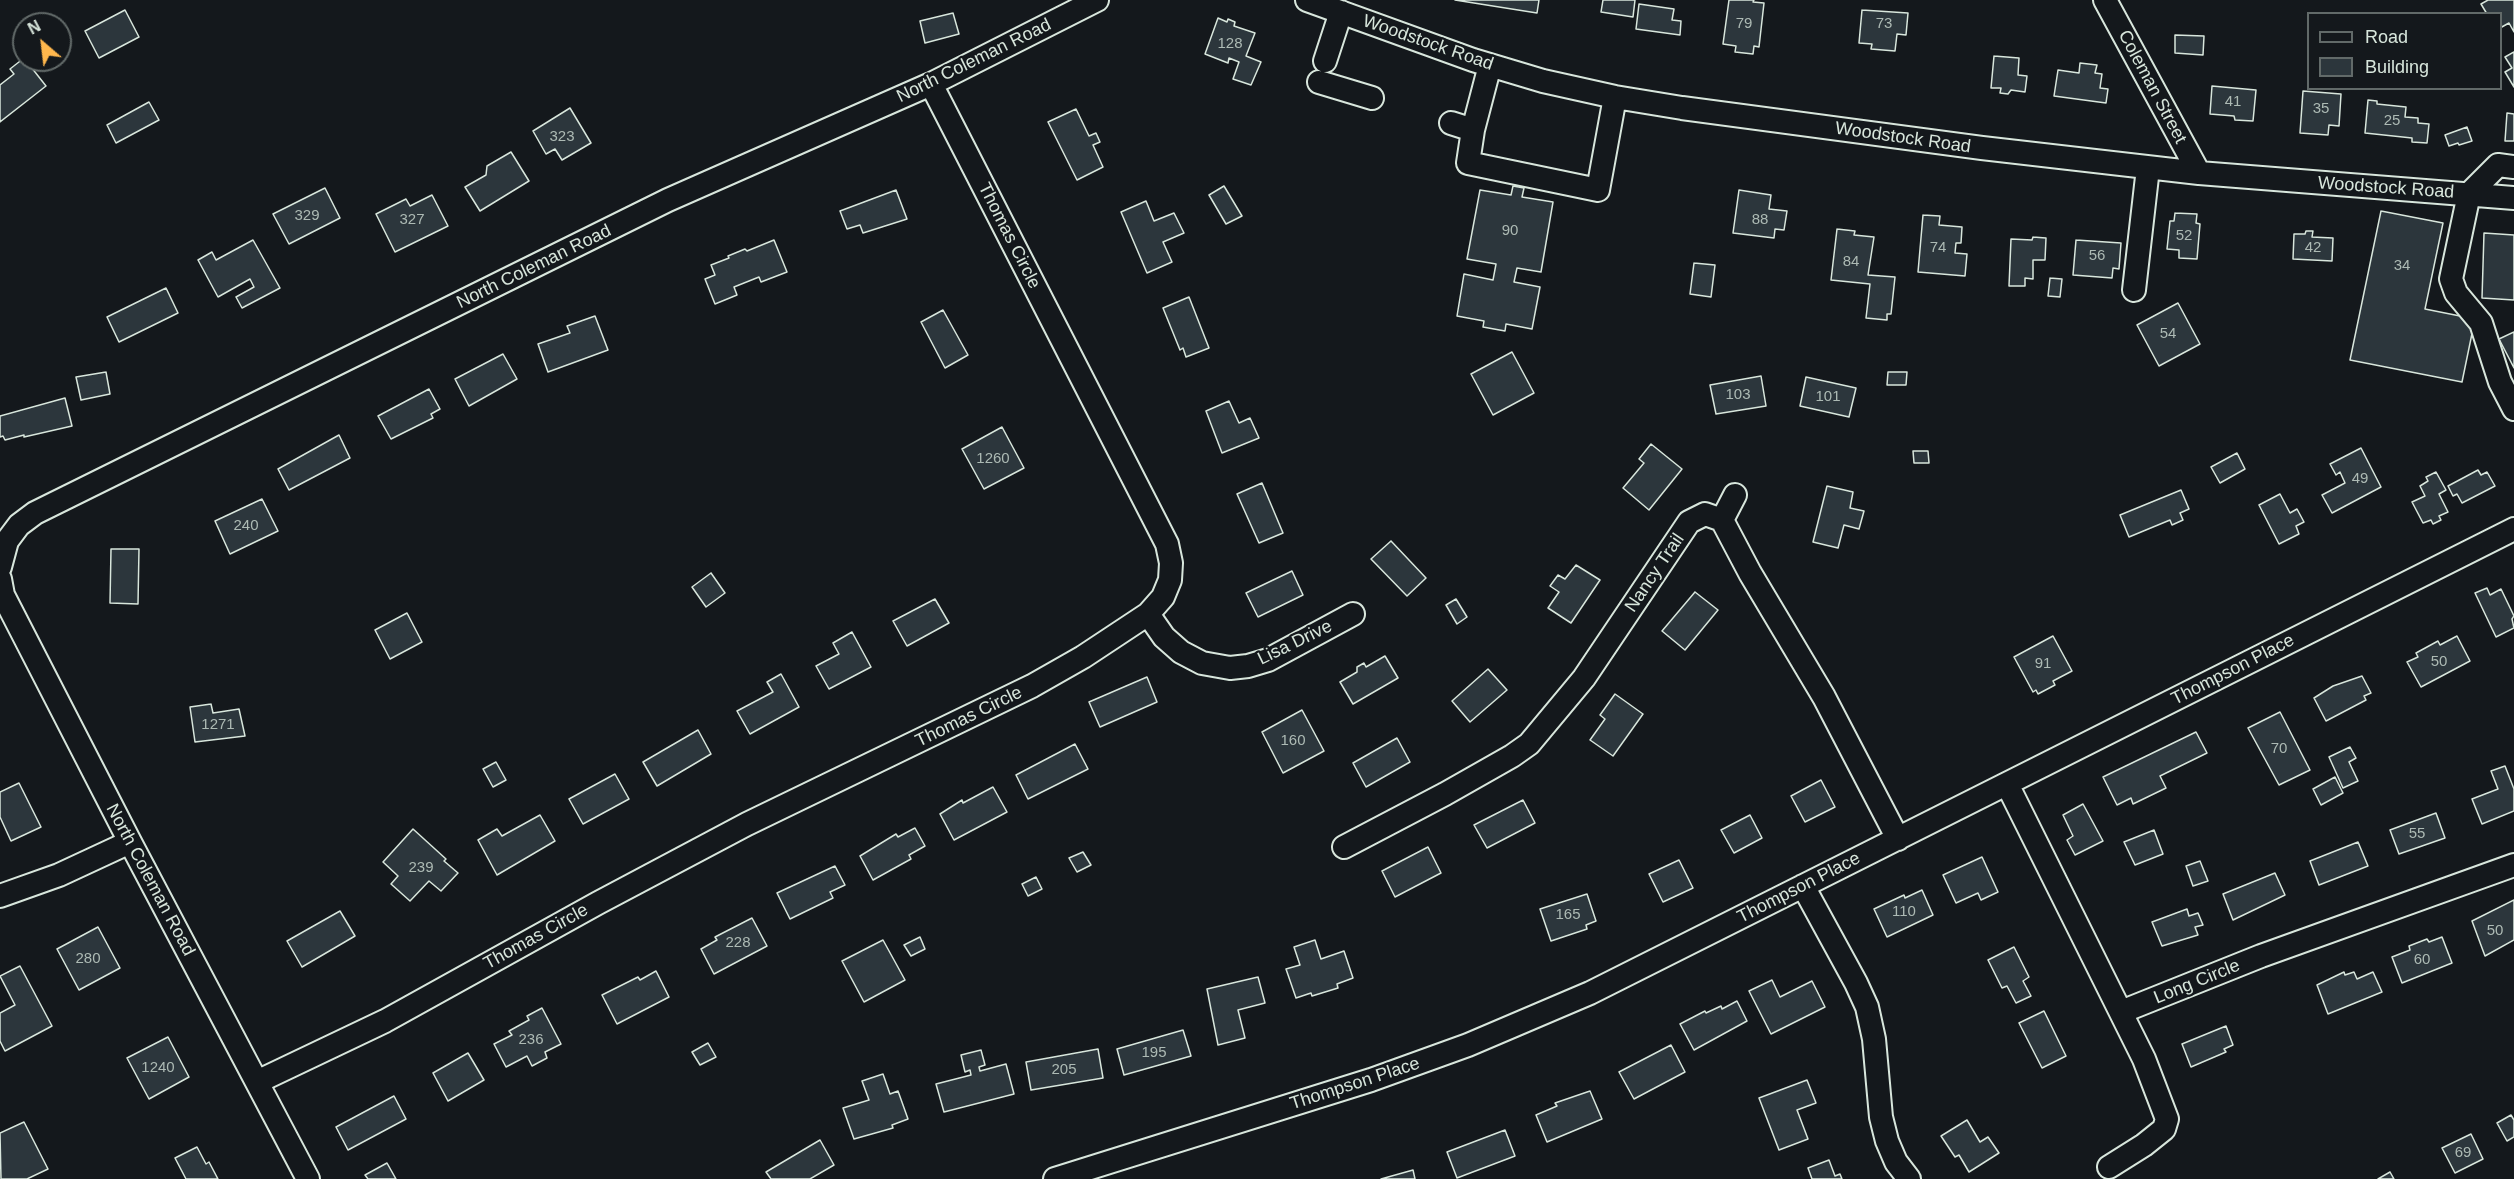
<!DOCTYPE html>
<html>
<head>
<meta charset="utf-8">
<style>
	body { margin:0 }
	#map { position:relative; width:2514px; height:1179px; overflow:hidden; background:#14181c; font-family:Arial,sans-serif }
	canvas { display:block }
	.legend { position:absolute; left:2307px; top:12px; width:195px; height:78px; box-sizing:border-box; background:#14181c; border:2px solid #626a69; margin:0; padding:8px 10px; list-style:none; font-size:18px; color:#d8e6dc }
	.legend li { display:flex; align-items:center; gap:12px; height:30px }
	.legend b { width:30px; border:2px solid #626a69 }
	.north { position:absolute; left:12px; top:12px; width:60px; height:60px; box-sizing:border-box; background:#14181c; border:2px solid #626a69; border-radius:50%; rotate:332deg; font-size:16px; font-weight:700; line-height:24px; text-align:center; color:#d8e6dc }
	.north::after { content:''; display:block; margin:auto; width:21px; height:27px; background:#ffb74d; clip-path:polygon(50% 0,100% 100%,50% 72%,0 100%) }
</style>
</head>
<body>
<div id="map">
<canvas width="2514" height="1179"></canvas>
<ul class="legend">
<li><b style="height:8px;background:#14181c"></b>Road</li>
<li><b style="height:16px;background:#2c363c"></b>Building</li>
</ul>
<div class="north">N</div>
</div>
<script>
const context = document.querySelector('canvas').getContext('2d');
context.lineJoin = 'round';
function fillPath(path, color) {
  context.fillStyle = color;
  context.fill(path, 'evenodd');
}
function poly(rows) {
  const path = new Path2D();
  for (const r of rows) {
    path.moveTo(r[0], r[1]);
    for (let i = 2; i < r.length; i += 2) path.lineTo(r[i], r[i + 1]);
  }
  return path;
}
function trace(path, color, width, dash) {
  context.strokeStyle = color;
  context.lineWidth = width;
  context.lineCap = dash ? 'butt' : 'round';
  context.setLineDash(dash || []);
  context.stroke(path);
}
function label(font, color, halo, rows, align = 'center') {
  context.font = font + ' Arial,sans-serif';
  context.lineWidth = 4.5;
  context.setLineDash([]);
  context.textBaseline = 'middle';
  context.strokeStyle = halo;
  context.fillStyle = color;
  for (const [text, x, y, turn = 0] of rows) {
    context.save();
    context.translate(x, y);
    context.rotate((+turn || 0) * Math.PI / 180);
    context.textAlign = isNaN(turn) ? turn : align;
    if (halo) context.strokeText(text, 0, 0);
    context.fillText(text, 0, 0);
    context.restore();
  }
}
const building = poly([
	[1455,0,1539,0,1537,13,1455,0],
	[1603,0,1635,0,1633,17,1601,12,1603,0],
	[1729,0,1754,0,1753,2,1764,3,1759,47,1754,46,1753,54,1735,52,1736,46,1723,44,1729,0],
	[2488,0,2514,0,2514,32,2509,23,2500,28,2500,14,2487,14,2481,4,2488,0],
	[1639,4,1674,9,1672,20,1681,21,1680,35,1636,29,1639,4],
	[125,10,139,37,99,58,85,31,125,10],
	[1862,10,1908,13,1906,35,1897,34,1895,51,1871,49,1872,44,1859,43,1862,10],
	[953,13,959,34,925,43,920,21,953,13],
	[1218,18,1227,22,1228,19,1235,22,1234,26,1255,33,1246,56,1261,62,1251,85,1233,79,1239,62,1229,58,1228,63,1205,54,1218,18],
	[2175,35,2204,36,2203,55,2175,53,2175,35],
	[2514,52,2514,87,2505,72,2512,68,2505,57,2514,52],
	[1994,56,2019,58,2018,75,2027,76,2025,92,2011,90,2008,94,2000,93,2001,88,1991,88,1994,56],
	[24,58,46,86,0,122,0,85,14,74,10,69,24,58],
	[2080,63,2097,65,2095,73,2102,74,2100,88,2108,89,2106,103,2054,96,2058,70,2079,73,2080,63],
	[2212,86,2256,90,2253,121,2235,120,2234,116,2210,114,2212,86],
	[2303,91,2341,94,2339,126,2329,125,2328,135,2300,133,2303,91],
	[2368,100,2377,101,2377,104,2406,107,2405,117,2418,118,2418,123,2429,124,2427,143,2412,142,2412,138,2365,133,2368,100],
	[149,102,159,120,116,143,107,125,149,102],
	[570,108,591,143,562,160,555,149,546,154,533,131,570,108],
	[1076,109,1089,136,1096,133,1100,142,1093,145,1103,167,1077,180,1048,122,1076,109],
	[2507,113,2514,114,2514,141,2505,141,2507,113],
	[2467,127,2472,141,2459,145,2458,143,2449,146,2445,135,2467,127],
	[511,152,529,181,480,211,465,187,486,175,487,166,511,152],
	[1224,186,1242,216,1226,224,1209,195,1224,186],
	[1513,186,1524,188,1522,197,1553,202,1541,272,1517,268,1514,282,1540,287,1532,329,1506,324,1505,331,1483,327,1484,321,1457,316,1464,274,1493,280,1496,264,1467,259,1480,190,1511,195,1513,186],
	[325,188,340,218,289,244,273,214,325,188],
	[896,190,907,219,863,233,860,225,847,229,840,211,896,190],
	[1739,190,1771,195,1769,209,1787,211,1784,230,1775,229,1774,238,1733,233,1739,190],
	[432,195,448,226,395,252,376,214,406,199,410,206,432,195],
	[1146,201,1154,221,1174,213,1184,233,1163,242,1172,262,1147,273,1121,212,1146,201],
	[2381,211,2443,223,2425,309,2475,319,2462,382,2350,360,2381,211],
	[2175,213,2197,214,2196,223,2200,224,2197,259,2179,258,2179,250,2167,249,2170,221,2174,221,2175,213],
	[1923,215,1940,216,1939,225,1962,227,1961,243,1956,243,1955,253,1967,254,1965,276,1918,272,1923,215],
	[1837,229,1855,231,1854,235,1874,237,1868,275,1895,277,1891,314,1887,314,1887,320,1866,318,1870,284,1831,280,1837,229],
	[2306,231,2313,231,2312,237,2333,238,2332,261,2293,259,2294,234,2305,234,2306,231],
	[2484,233,2514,235,2514,300,2482,298,2484,233],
	[2033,237,2046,238,2045,260,2033,260,2033,279,2025,278,2025,286,2009,286,2011,239,2032,240,2033,237],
	[253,240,280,288,242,308,236,297,254,287,250,279,218,297,198,260,212,252,216,260,253,240],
	[774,240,787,272,761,282,759,277,734,287,737,295,715,304,705,279,715,275,711,265,729,258,728,256,745,249,747,251,774,240],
	[2076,240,2121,243,2119,269,2113,268,2112,278,2073,275,2076,240],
	[1694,263,1715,265,1711,297,1690,294,1694,263],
	[2050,278,2062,279,2060,297,2048,296,2050,278],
	[166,288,178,313,119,342,107,317,166,288],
	[1189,297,1209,348,1186,357,1183,348,1180,350,1163,308,1189,297],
	[2178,303,2200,344,2159,366,2137,325,2178,303],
	[943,310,968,355,945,368,921,322,943,310],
	[595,316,608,350,548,372,538,344,570,333,567,326,595,316],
	[2514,332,2514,368,2499,339,2514,332],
	[1512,352,1534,393,1493,415,1471,374,1512,352],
	[503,354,517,379,469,406,455,379,503,354],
	[106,372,110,394,81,400,76,377,106,372],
	[1888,372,1907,372,1906,385,1887,385,1888,372],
	[1761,376,1766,406,1716,414,1710,385,1761,376],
	[1806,377,1856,388,1849,417,1800,406,1806,377],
	[429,389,440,409,431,414,433,418,391,439,378,416,429,389],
	[65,398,72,426,24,437,24,435,5,440,3,436,0,437,0,416,65,398],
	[1229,401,1239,423,1250,418,1259,438,1222,453,1206,411,1229,401],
	[1002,427,1024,468,984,489,962,449,1002,427],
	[339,435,350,458,289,490,278,469,339,435],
	[1651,444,1682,469,1649,510,1623,488,1644,463,1639,459,1651,444],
	[2361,448,2381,487,2332,513,2322,495,2345,483,2340,472,2336,475,2330,464,2361,448],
	[1913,451,1928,451,1929,463,1914,463,1913,451],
	[2237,453,2245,469,2220,483,2211,467,2237,453],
	[2478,470,2481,475,2487,472,2495,486,2462,503,2457,494,2453,496,2448,486,2478,470],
	[2436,472,2446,490,2439,494,2448,512,2439,516,2441,520,2433,524,2431,520,2423,523,2412,502,2425,496,2420,486,2428,481,2426,477,2436,472],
	[1262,483,1283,533,1259,543,1237,494,1262,483],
	[1827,486,1853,492,1850,508,1864,511,1859,529,1844,525,1838,548,1813,542,1827,486],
	[2181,490,2189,509,2180,513,2183,520,2172,525,2170,520,2129,537,2120,515,2181,490],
	[2280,494,2290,513,2297,509,2304,522,2296,526,2299,534,2279,544,2259,505,2280,494],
	[262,499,278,531,230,554,215,521,262,499],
	[1391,541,1426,578,1407,596,1371,559,1391,541],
	[111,549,139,549,138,604,110,603,111,549],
	[1576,565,1600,580,1571,623,1548,608,1559,592,1550,586,1558,575,1565,579,1576,565],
	[1292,571,1303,595,1258,617,1246,593,1292,571],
	[711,573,725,593,706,607,692,587,711,573],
	[2487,588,2490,595,2501,589,2514,616,2512,619,2514,628,2496,637,2475,593,2487,588],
	[1695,592,1718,610,1685,650,1662,631,1695,592],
	[935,599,949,623,907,646,893,621,935,599],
	[1456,599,1467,617,1457,624,1446,605,1456,599],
	[407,613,422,642,390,659,375,630,407,613],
	[852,632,871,667,829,689,816,666,839,654,833,643,852,632],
	[2053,636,2072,671,2053,681,2055,685,2038,694,2036,690,2033,692,2014,657,2053,636],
	[2457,636,2470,661,2421,687,2407,662,2418,657,2416,653,2438,641,2440,645,2457,636],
	[1385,656,1398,678,1353,704,1340,682,1357,672,1357,667,1364,663,1366,667,1385,656],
	[1488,669,1507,690,1470,722,1452,701,1488,669],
	[781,674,799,707,750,734,737,711,773,692,767,682,781,674],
	[2362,676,2371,693,2364,696,2366,700,2326,721,2314,698,2333,686,2362,676],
	[1147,677,1157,702,1100,727,1089,702,1147,677],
	[1615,694,1643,714,1613,756,1590,740,1605,719,1600,715,1615,694],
	[211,704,213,713,239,709,245,736,195,742,190,707,211,704],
	[1302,710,1324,751,1283,773,1262,732,1302,710],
	[2280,712,2310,770,2279,785,2248,728,2280,712],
	[698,730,711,754,657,786,643,762,698,730],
	[2196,732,2207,753,2160,776,2166,788,2133,804,2131,798,2117,805,2103,777,2196,732],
	[1397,738,1410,762,1366,787,1353,763,1397,738],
	[1075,744,1088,769,1028,799,1016,775,1075,744],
	[2350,747,2356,758,2349,762,2358,781,2343,788,2329,757,2350,747],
	[496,762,506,780,493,787,483,769,496,762],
	[2505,766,2514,789,2514,811,2482,824,2472,799,2498,789,2491,771,2505,766],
	[615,774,629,799,583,824,569,799,615,774],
	[2335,777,2343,793,2321,805,2313,789,2335,777],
	[1821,780,1835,807,1805,822,1791,796,1821,780],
	[19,783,41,827,11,841,0,817,0,792,19,783],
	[993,787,1007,812,954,840,940,814,962,800,963,803,993,787],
	[1523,800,1535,823,1487,848,1474,825,1523,800],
	[2083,804,2103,841,2075,855,2067,840,2073,836,2063,815,2083,804],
	[2436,813,2445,838,2399,854,2390,830,2436,813],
	[540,815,555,841,497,875,478,840,497,829,502,836,540,815],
	[1750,815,1762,838,1734,853,1721,830,1750,815],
	[915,828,925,846,909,855,911,859,873,880,860,856,896,834,898,837,915,828],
	[413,829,446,859,444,861,458,873,441,891,429,881,410,901,391,884,398,876,383,862,413,829],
	[2154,830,2163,854,2135,865,2124,842,2154,830],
	[2358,842,2368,866,2319,885,2310,861,2358,842],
	[1428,847,1441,873,1395,897,1382,871,1428,847],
	[1083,852,1091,865,1077,872,1069,858,1083,852],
	[1982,857,1998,892,1981,900,1978,893,1956,903,1943,875,1982,857],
	[1679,860,1693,888,1663,902,1649,874,1679,860],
	[2200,861,2208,881,2193,886,2186,866,2200,861],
	[835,866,845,885,830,892,833,898,790,919,777,893,835,866],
	[2275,873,2285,895,2233,920,2223,894,2275,873],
	[1036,877,1042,889,1028,896,1022,884,1036,877],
	[1922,890,1933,915,1887,937,1874,909,1904,895,1905,898,1922,890],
	[1587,894,1596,921,1586,925,1587,929,1551,941,1540,909,1587,894],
	[2514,900,2514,940,2485,956,2472,921,2514,900],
	[2187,909,2189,916,2198,913,2203,925,2195,927,2198,935,2162,946,2152,922,2187,909],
	[340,911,355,936,302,967,287,941,340,911],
	[752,918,767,946,714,974,701,949,717,940,715,937,752,918],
	[98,927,120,968,79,990,57,949,98,927],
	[920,937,925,949,911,956,904,945,920,937],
	[2442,937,2452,963,2402,983,2392,957,2410,950,2409,946,2427,939,2429,942,2442,937],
	[883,940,905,980,864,1002,842,961,883,940],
	[1315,940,1321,959,1344,951,1353,978,1337,984,1338,988,1312,996,1311,993,1296,998,1286,969,1300,965,1294,947,1315,940],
	[2014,947,2029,977,2023,981,2031,996,2016,1003,2007,986,2002,988,1988,960,2014,947],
	[20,966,52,1026,5,1051,0,1041,0,1013,15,1005,0,976,20,966],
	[656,971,669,997,617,1024,602,995,638,977,640,980,656,971],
	[2344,972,2345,975,2354,972,2357,979,2373,972,2382,992,2328,1014,2317,985,2344,972],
	[1258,977,1265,1003,1238,1010,1245,1038,1218,1045,1207,989,1258,977],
	[1772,980,1780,997,1812,981,1825,1007,1771,1034,1749,991,1772,980],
	[1737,1001,1747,1021,1694,1050,1680,1024,1705,1011,1706,1013,1721,1006,1722,1009,1737,1001],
	[542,1008,561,1044,545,1052,547,1058,532,1066,527,1056,506,1067,494,1044,512,1035,509,1031,529,1020,527,1016,542,1008],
	[2044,1011,2066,1056,2042,1068,2019,1023,2044,1011],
	[2226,1026,2233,1045,2224,1049,2226,1052,2191,1067,2182,1044,2226,1026],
	[1183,1030,1191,1056,1124,1075,1117,1049,1183,1030],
	[168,1037,189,1077,149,1099,127,1058,168,1037],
	[708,1043,716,1057,700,1065,692,1052,708,1043],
	[1671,1045,1685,1072,1634,1099,1619,1072,1671,1045],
	[1098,1049,1103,1078,1031,1090,1026,1062,1098,1049],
	[981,1050,985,1065,979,1067,980,1071,1006,1064,1014,1094,944,1112,936,1084,971,1075,970,1070,965,1072,961,1055,981,1050],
	[468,1053,484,1080,448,1101,433,1073,468,1053],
	[883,1074,890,1094,898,1091,908,1119,892,1125,893,1128,854,1139,843,1108,869,1100,862,1081,883,1074],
	[1807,1080,1816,1103,1797,1110,1808,1139,1779,1150,1759,1098,1807,1080],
	[1590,1091,1602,1119,1547,1142,1536,1115,1557,1106,1555,1103,1590,1091],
	[394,1096,406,1119,348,1150,336,1127,394,1096],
	[2511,1115,2514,1120,2514,1137,2507,1141,2497,1123,2511,1115],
	[1967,1120,1980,1142,1988,1137,1999,1153,1969,1172,1959,1155,1955,1157,1941,1136,1967,1120],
	[24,1122,48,1169,27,1179,1,1179,0,1133,24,1122],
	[1505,1130,1515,1156,1457,1178,1447,1152,1505,1130],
	[2471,1134,2483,1159,2455,1173,2442,1148,2471,1134],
	[820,1140,834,1165,810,1179,771,1179,766,1172,820,1140],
	[197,1147,206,1164,209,1162,218,1179,186,1179,175,1158,197,1147],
	[1829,1160,1835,1176,1840,1174,1842,1179,1812,1179,1808,1168,1829,1160],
	[387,1163,396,1179,368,1179,365,1175,387,1163],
	[1413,1170,1415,1179,1381,1179,1413,1170],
	[2390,1172,2394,1179,2378,1179,2390,1172]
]);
fillPath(building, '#2c363c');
trace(building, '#d8e6dc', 1.5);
const minor = poly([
	[1307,0,1473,60,1543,81,1615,97,1682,108,1982,148,2199,173,2514,198],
	[2105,0,2199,173],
	[1325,61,1341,12],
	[1490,65,1473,130,1468,163,1598,190,1615,97],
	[1319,82,1372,98],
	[1451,123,1473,130],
	[2514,167,2498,165,2469,194,2451,279,2456,293,2481,323,2500,382,2514,409],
	[2134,290,2148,168],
	[1722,520,1735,495],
	[0,567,7,541,19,525,35,513,668,200,931,84,1097,0],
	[0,579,3,595,130,842,308,1179],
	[1148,614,1164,637,1181,652,1202,663,1230,668,1248,666,1268,660,1353,614],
	[2007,784,2144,1059,2167,1119,2164,1129,2144,1145,2109,1167],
	[1344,847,1445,794,1512,756,1529,744,1584,678,1689,522,1705,514,1722,520,1750,573,1824,697,1898,839],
	[1803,886,1856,983,1867,1007,1874,1039,1881,1117,1887,1141,1896,1162,1909,1179],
	[0,896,59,875,130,842],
	[2121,1012,2261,956,2514,865],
	[257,1082,385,1021,598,903,747,824,1032,686,1083,657,1148,614,1163,597,1170,580,1171,563,1167,544,931,84],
	[1055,1179,1371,1080,1468,1045,1590,993,2514,529]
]);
trace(minor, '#d8e6dc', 26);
trace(minor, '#14181c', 22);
label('15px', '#adbab4', null, [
	["79",1744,24],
	["73",1884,24],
	["128",1230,44],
	["41",2233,102],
	["35",2321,109],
	["25",2392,121],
	["323",562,137],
	["329",307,216],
	["327",412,220],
	["88",1760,220],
	["90",1510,231],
	["52",2184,236],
	["74",1938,248],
	["42",2313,248],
	["56",2097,256],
	["84",1851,262],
	["34",2402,266],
	["54",2168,334],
	["103",1738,395],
	["101",1828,397],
	["1260",993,459],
	["49",2360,479],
	["240",246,526],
	["50",2439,662],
	["91",2043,664],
	["1271",218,725],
	["160",1293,741],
	["70",2279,749],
	["55",2417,834],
	["239",421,868],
	["110",1904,912],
	["165",1568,915],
	["50",2495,931],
	["228",738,943],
	["280",88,959],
	["60",2422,960],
	["236",531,1040],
	["195",1154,1053],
	["1240",158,1068],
	["205",1064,1070],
	["69",2463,1153]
]);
label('18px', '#d8e6dc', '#14181c', [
	["Woodstock Road",1428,43,19],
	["North Coleman Road",974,61,-26],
	["Coleman Street",2152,87,62],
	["Woodstock Road",1903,138,8],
	["Woodstock Road",2386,188,4],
	["Thomas Circle",1009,236,63],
	["North Coleman Road",534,267,-26],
	["Nancy Trail",1655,573,-56],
	["Lisa Drive",1295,643,-26],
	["Thompson Place",2233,670,-27],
	["Thomas Circle",969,717,-26],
	["North Coleman Road",150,880,62],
	["Thompson Place",1799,888,-27],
	["Thomas Circle",536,937,-29],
	["Long Circle",2197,982,-22],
	["Thompson Place",1355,1084,-18]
]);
</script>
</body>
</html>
